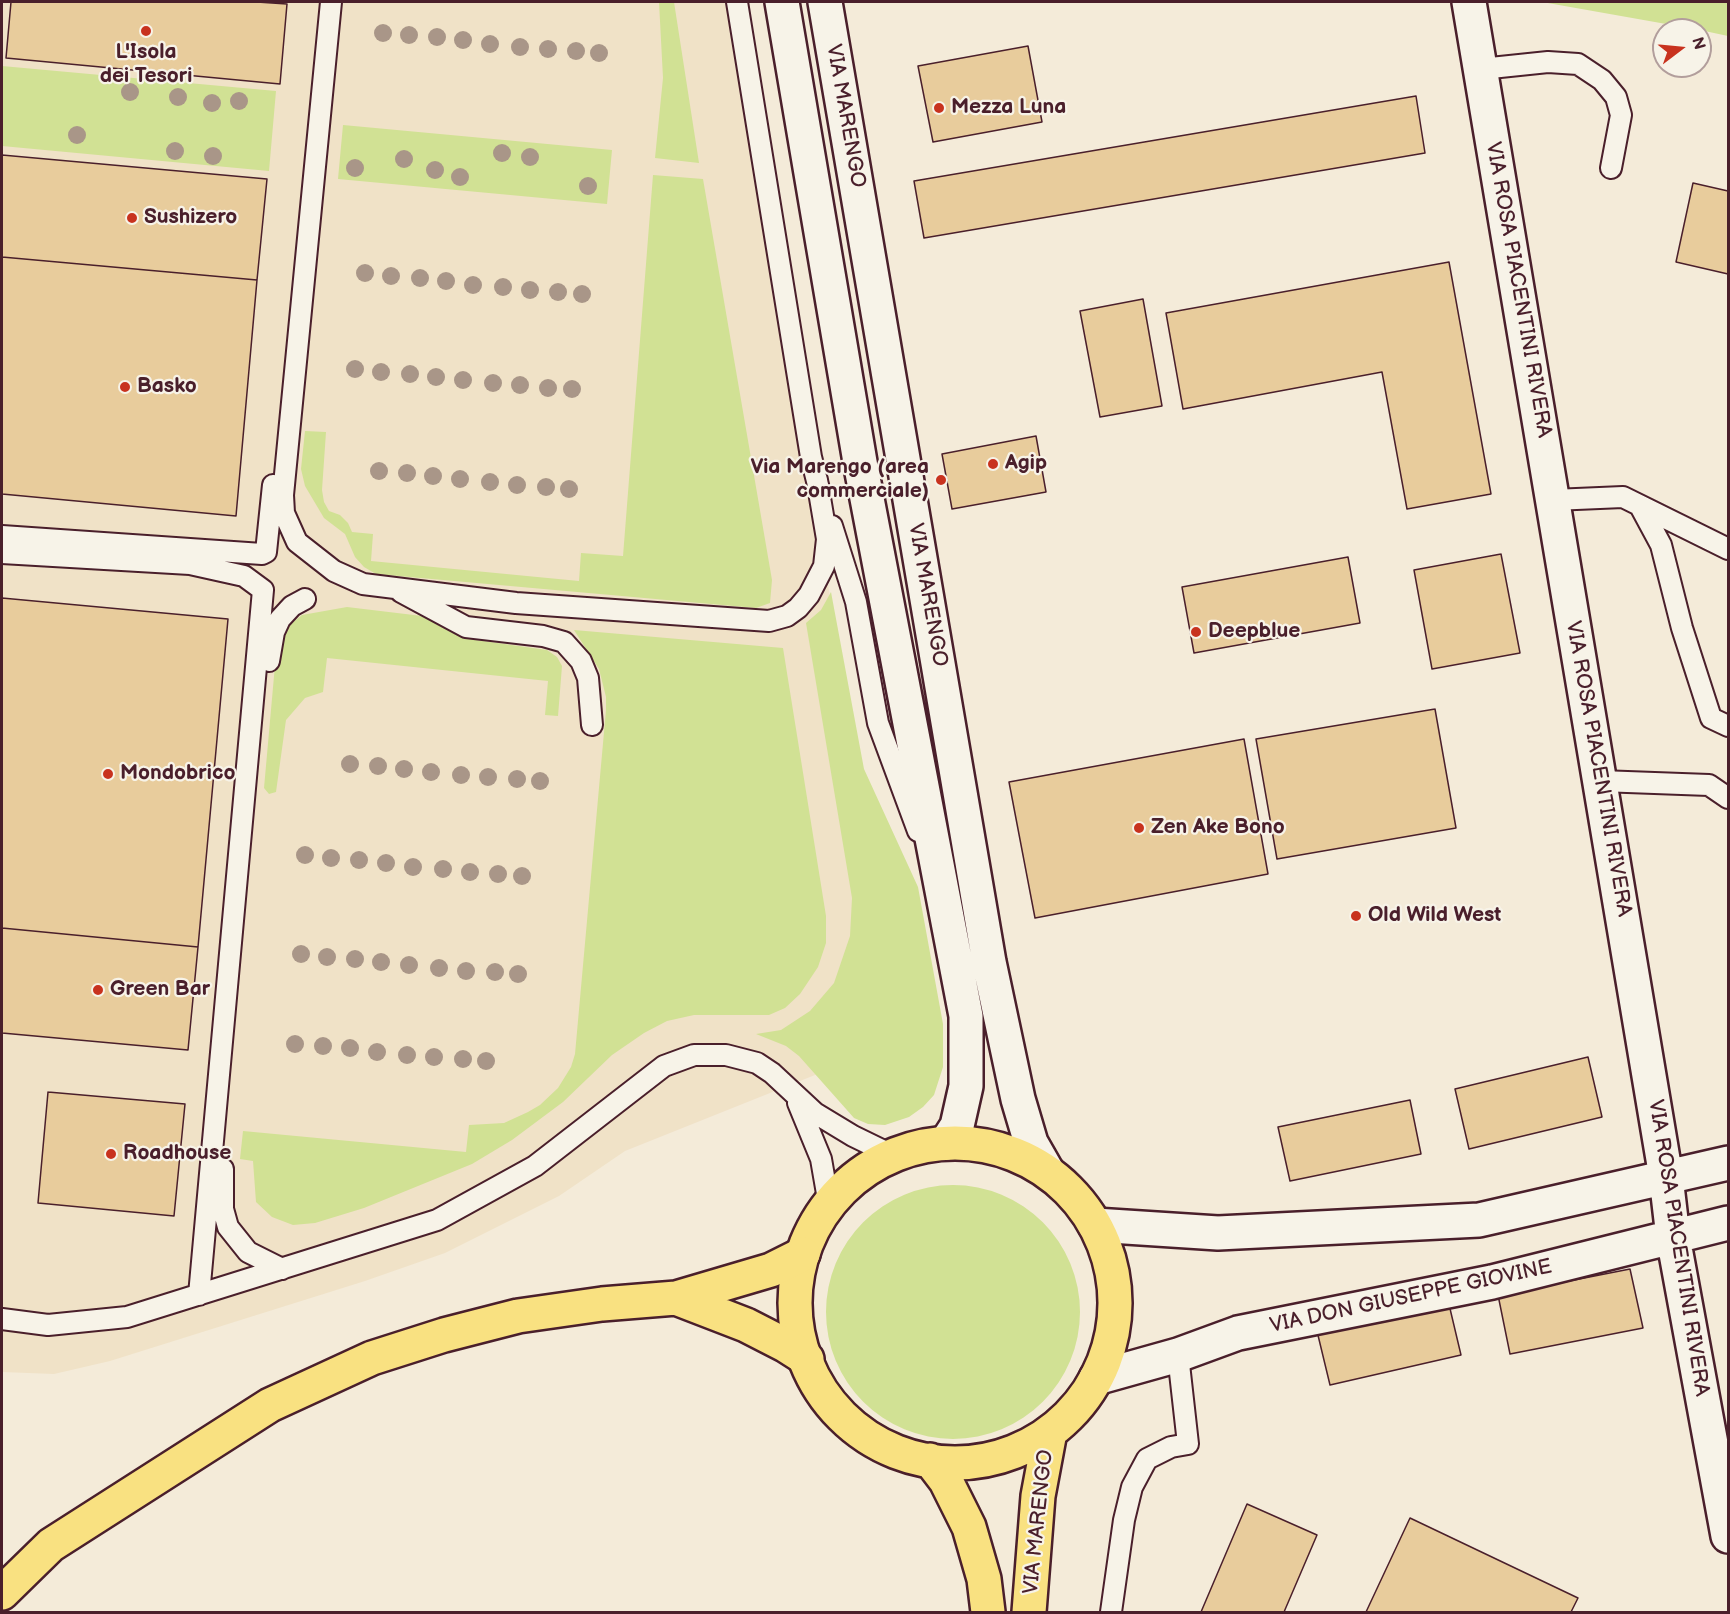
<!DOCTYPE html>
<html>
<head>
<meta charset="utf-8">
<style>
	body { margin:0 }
	#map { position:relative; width:1730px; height:1614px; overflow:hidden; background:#f4ebd9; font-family:"Balsamiq Sans",sans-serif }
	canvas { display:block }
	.frame { position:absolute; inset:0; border:3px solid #4a1f2b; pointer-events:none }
	.north { position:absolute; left:1652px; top:18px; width:60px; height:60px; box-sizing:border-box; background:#f7f3e8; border:2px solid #b29e9c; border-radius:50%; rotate:74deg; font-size:16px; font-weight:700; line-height:24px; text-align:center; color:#4a1f2b }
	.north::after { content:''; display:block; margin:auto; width:21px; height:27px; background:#c8321e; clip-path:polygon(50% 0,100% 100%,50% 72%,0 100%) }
</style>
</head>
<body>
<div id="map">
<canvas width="1730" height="1614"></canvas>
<div class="frame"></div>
<div class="north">N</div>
</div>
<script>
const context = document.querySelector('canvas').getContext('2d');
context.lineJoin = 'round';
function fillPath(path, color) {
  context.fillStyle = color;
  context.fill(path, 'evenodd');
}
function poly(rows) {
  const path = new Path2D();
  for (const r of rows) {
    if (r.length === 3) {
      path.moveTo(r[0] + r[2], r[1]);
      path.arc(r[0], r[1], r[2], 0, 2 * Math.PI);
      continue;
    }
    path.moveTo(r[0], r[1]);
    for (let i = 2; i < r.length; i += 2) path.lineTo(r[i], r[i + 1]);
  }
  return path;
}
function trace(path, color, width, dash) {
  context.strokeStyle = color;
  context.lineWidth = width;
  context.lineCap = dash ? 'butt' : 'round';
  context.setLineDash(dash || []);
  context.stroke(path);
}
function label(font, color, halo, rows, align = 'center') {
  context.font = font + ' "Balsamiq Sans",sans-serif';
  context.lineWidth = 4.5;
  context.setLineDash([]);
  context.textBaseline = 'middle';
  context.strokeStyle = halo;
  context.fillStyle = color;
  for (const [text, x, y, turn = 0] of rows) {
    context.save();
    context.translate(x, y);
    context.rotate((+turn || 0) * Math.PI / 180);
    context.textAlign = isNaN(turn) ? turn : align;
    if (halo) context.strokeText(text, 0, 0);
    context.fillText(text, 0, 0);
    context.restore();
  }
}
fillPath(poly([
	[2,2,726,2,859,762,940,1025,625,1151,559,1196,445,1253,365,1281,110,1361,54,1374,2,1372]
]), '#f0e2c7');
fillPath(poly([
	[659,2,674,2,699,163,655,158,663,78],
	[1542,2,1728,2,1728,36,1700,30],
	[2,66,276,91,269,171,2,146],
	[343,125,612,150,607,204,338,179],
	[653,175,703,179,772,580,770,603,756,608,376,574,364,567,355,557,345,534,324,518,305,486,301,469,305,431,326,432,322,490,324,502,329,511,340,515,348,523,352,532,373,534,371,561,579,581,581,553,623,556],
	[831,592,864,769,918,887,943,1024,943,1067,934,1095,923,1107,909,1117,885,1125,868,1124,854,1118,799,1056,786,1046,756,1034,781,1030,810,1011,834,983,850,936,852,898,806,623,821,610],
	[347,607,422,616,462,638,547,650,557,657,562,666,558,716,545,715,548,681,327,658,323,692,305,698,286,720,276,792,269,794,264,788,275,665,283,635,287,627,302,615],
	[574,630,783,648,826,916,826,943,818,967,800,994,785,1008,769,1015,694,1015,667,1021,644,1033,612,1055,563,1102,512,1140,472,1164,364,1208,315,1223,293,1225,272,1217,256,1202,253,1161,240,1159,243,1131,466,1152,469,1125,504,1123,528,1112,540,1105,558,1088,571,1067,575,1054,606,710,606,697,599,669],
	[953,1312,127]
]), '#d1e194');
const building = poly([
	[11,2,257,2,287,4,280,84,6,58,11,2],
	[1028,46,1042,122,933,142,918,66,1028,46],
	[1416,96,1425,153,924,238,914,181,1416,96],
	[2,155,267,179,257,280,2,257,2,155],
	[1693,183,1728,191,1728,274,1676,262,1693,183],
	[2,257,257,280,236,516,2,494,2,257],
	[1449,262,1491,494,1407,509,1382,372,1183,409,1166,313,1449,262],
	[1143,299,1162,406,1100,417,1080,311,1143,299],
	[1036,436,1046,492,952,509,942,454,1036,436],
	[1501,554,1520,653,1432,669,1414,570,1501,554],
	[1348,557,1360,623,1194,653,1182,587,1348,557],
	[2,598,228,619,198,947,2,928,2,598],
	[1435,709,1456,828,1277,859,1256,739,1435,709],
	[1244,739,1268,874,1035,918,1009,782,1244,739],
	[2,928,198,947,188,1050,2,1033,2,928],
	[1588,1057,1602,1117,1469,1149,1455,1089,1588,1057],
	[48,1092,185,1104,174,1216,38,1203,48,1092],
	[1410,1100,1421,1154,1290,1181,1278,1127,1410,1100],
	[1630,1269,1643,1328,1510,1354,1498,1295,1630,1269],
	[1447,1296,1461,1355,1330,1385,1316,1327,1447,1296],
	[1247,1504,1317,1535,1284,1612,1201,1612,1247,1504],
	[1410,1518,1578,1598,1571,1612,1366,1612,1410,1518]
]);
fillPath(building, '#e8cc9c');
trace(building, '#4a1f2b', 1.5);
const lane = poly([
	[331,2,283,495,284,513,297,542,334,571,363,584,516,603,769,621,787,616,798,608,809,595,824,566,827,539,817,480],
	[737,2,811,457,820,493],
	[1481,69,1548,62,1578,64,1602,80,1616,97,1621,115,1611,168],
	[1553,500,1623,497,1728,549],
	[1640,506,1661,545,1682,628,1711,718,1728,726],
	[832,526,856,602,878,723,918,831],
	[2,536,262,554,266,552,273,485],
	[2,553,190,564,244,576,263,590,199,1295],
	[401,592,466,627,543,636,564,642,581,661,588,678,592,725],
	[269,661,274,632,280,619,292,606,305,599],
	[1600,781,1709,785,1728,798],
	[798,1103,821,1159,829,1205],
	[223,1169,223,1209,228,1227,248,1252,282,1269],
	[2,1319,48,1325,127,1317,437,1220,535,1166,664,1066,694,1055,726,1055,757,1063,772,1073,815,1113,853,1136,892,1155],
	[1111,1612,1124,1520,1132,1487,1147,1459,1171,1447,1188,1444,1178,1355]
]);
const street = poly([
	[1469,2,1666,1177,1673,1237,1728,1536],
	[1095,1225,1218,1233,1479,1220,1728,1163],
	[1096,1378,1178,1355,1238,1333,1492,1282,1728,1223]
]);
const secondary = poly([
	[782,2,860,462,966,1016,966,1086,957,1126,946,1143],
	[825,2,989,962,1018,1099,1031,1143,1047,1171]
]);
const primary = poly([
	[955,1303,160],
	[930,1460,946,1481,969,1527,984,1579,988,1612],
	[1029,1612,1038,1496,1050,1432]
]);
const highway = poly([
	[676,1298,746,1325,785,1345,807,1359],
	[2,1593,51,1545,270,1405,372,1358,444,1335,518,1316,602,1304,676,1298,771,1270,803,1254]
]);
trace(lane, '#4a1f2b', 24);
trace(street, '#4a1f2b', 38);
trace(secondary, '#4a1f2b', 38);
trace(primary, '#4a1f2b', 38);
trace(highway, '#4a1f2b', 38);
trace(lane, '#f7f3e8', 20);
trace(street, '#f7f3e8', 33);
trace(secondary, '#f7f3e8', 33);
trace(primary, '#f9e181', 33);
trace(highway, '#f9e181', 33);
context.fillStyle = '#a99688';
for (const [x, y] of [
	[383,33],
	[409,35],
	[437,37],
	[463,40],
	[490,44],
	[520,47],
	[548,49],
	[576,51],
	[599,53],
	[130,92],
	[178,97],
	[239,101],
	[212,103],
	[77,135],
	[175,151],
	[502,153],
	[213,156],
	[530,157],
	[404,159],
	[355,168],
	[435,170],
	[460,177],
	[588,186],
	[365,273],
	[391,276],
	[420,278],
	[446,281],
	[473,285],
	[503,287],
	[530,290],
	[558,292],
	[582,294],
	[355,369],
	[381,372],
	[410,374],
	[436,377],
	[463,380],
	[493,383],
	[520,385],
	[548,388],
	[572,389],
	[379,471],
	[407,473],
	[433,476],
	[460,479],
	[490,482],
	[517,485],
	[546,487],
	[569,489],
	[350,764],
	[378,766],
	[404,769],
	[431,772],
	[461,775],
	[488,777],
	[517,779],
	[540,781],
	[305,855],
	[331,858],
	[359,860],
	[386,863],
	[413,867],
	[443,869],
	[470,872],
	[498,874],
	[522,876],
	[301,954],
	[327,957],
	[355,959],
	[381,962],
	[409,965],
	[439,968],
	[466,971],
	[495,972],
	[518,974],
	[295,1044],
	[323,1046],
	[350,1048],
	[377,1052],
	[407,1055],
	[434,1057],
	[463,1059],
	[486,1061]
]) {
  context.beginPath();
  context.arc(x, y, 9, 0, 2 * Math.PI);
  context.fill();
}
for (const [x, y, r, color] of [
	[146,31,6,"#c8321e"],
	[939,108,6,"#c8321e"],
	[132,218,6,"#c8321e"],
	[125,387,6,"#c8321e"],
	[993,464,6,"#c8321e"],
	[941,480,6,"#c8321e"],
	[1196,632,6,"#c8321e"],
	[108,774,6,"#c8321e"],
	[1139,828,6,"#c8321e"],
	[1356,916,6,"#c8321e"],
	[98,990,6,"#c8321e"],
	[111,1154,6,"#c8321e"]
]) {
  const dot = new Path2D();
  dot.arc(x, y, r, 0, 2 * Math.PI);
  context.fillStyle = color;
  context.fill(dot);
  trace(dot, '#f7f3e8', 2);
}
label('bold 21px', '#4a1f2b', '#f7f3e8', [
	["L'Isola",146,53,"center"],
	["dei Tesori",146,77,"center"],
	["Mezza Luna",951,108],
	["Sushizero",144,218],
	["Basko",137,387],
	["Agip",1005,464],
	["Via Marengo (area",929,468,"right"],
	["commerciale)",929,492,"right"],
	["Deepblue",1208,632],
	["Mondobrico",120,774],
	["Zen Ake Bono",1151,828],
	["Old Wild West",1368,916],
	["Green Bar",110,990],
	["Roadhouse",123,1154]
], 'left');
label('21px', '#4a1f2b', '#f7f3e8', [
	["VIA MARENGO",845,116,80],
	["VIA ROSA PIACENTINI RIVERA",1518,290,80],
	["VIA MARENGO",927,595,80],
	["VIA ROSA PIACENTINI RIVERA",1598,769,80],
	["VIA ROSA PIACENTINI RIVERA",1678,1248,81],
	["VIA DON GIUSEPPE GIOVINE",1411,1297,-12],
	["VIA MARENGO",1039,1522,-84]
]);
</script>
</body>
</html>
